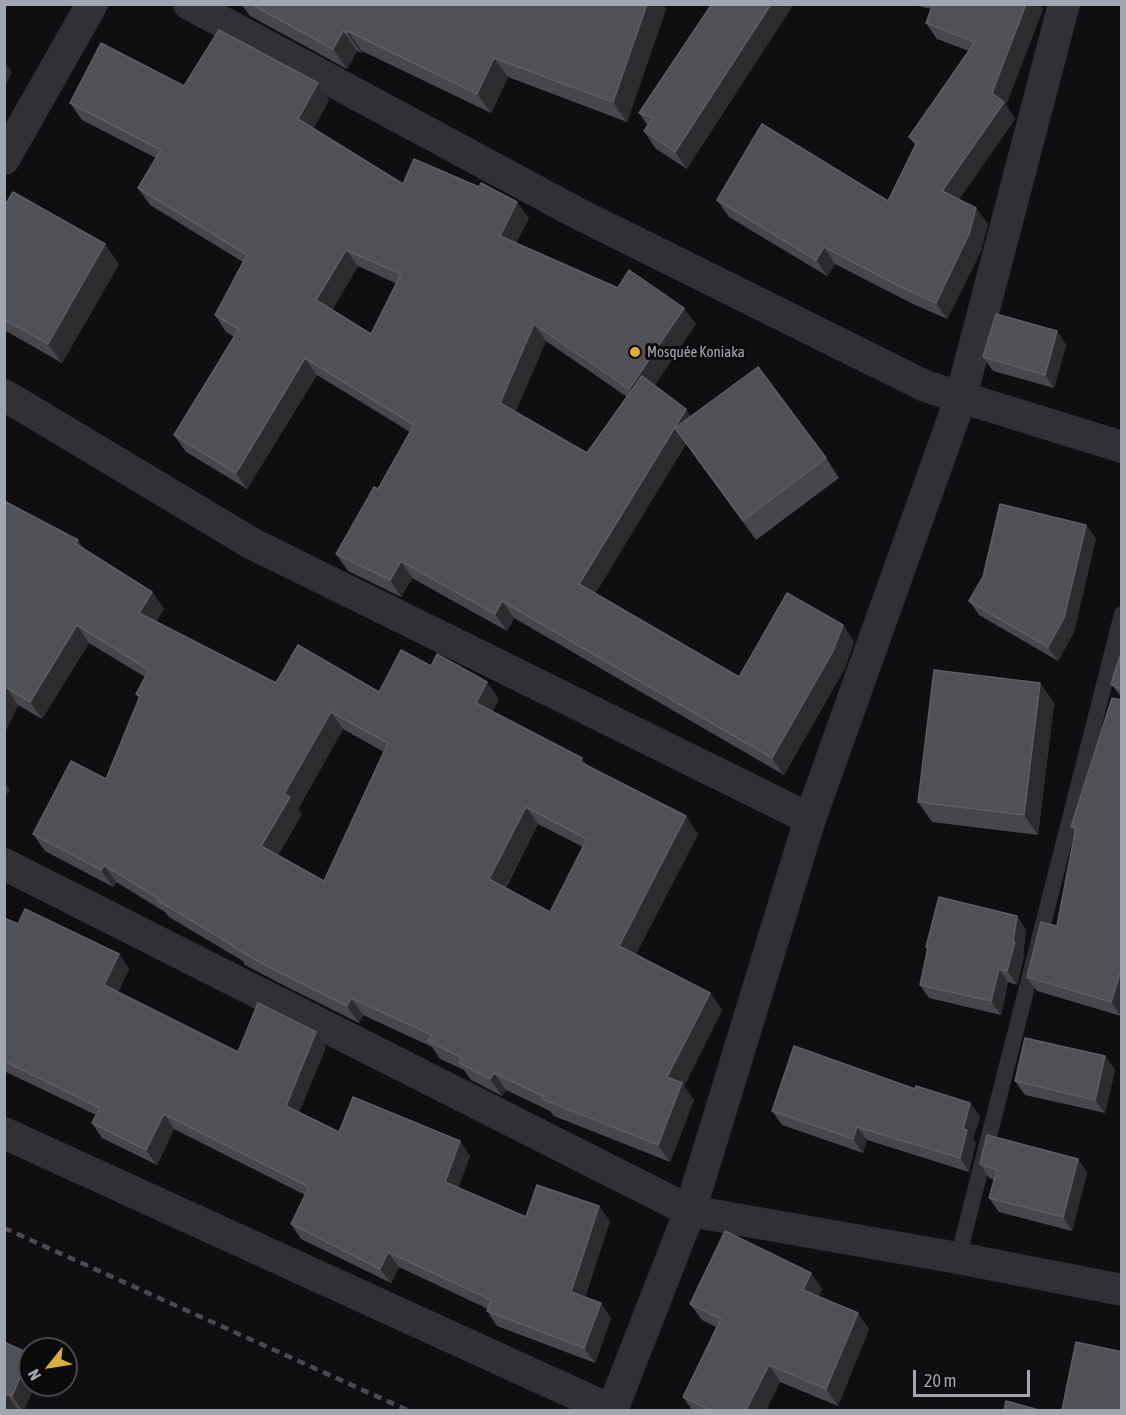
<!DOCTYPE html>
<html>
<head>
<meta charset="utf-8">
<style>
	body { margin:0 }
	#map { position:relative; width:1126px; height:1415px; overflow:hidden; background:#0f0f11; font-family:"Asap Condensed",sans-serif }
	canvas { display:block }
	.frame { position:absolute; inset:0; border:6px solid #a2a6b0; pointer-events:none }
	.north { position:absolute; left:18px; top:1337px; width:60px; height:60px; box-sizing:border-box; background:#0a0a0b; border:2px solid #47484d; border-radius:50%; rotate:240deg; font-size:16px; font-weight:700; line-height:24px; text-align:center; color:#a2a6b0 }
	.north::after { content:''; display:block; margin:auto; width:21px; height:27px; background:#deae3a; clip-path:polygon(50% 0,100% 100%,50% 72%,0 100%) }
	.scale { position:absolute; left:913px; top:1370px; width:117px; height:27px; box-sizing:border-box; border:3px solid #a2a6b0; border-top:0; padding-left:8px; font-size:18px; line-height:21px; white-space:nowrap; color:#a2a6b0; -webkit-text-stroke:4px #0a0a0b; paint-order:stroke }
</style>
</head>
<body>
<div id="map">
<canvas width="1126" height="1415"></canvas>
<div class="frame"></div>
<div class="north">N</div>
<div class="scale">20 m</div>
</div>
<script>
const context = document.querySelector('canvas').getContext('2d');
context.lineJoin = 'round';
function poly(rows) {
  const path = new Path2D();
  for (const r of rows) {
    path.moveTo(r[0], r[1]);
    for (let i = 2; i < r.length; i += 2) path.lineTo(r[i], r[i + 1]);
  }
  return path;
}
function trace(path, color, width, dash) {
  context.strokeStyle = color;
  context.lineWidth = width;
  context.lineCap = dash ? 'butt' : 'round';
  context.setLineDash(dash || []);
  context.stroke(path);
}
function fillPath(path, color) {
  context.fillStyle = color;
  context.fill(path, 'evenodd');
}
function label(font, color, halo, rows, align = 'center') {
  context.font = font + ' "Asap Condensed",sans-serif';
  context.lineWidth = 6;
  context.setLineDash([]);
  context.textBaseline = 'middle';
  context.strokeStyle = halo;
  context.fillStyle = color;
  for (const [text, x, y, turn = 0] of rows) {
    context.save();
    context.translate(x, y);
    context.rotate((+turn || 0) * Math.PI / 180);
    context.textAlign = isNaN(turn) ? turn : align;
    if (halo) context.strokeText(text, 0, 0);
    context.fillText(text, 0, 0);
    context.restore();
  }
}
trace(poly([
	[958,1258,1122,614]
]), '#313135', 16);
trace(poly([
	[189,4,577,213,925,386,1122,447],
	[4,159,92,4],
	[4,395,251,543,810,819],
	[4,864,690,1211,958,1258,1122,1290],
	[4,1133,611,1410],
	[612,1410,690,1211,810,819,961,397,1064,4]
]), '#313135', 32);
trace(poly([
	[4,1228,407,1410]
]), '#4a4b50', 4.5, [8, 6]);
fillPath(poly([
	[241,4,663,4,666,9,627,122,508,77,491,113,362,51,361,53,357,51,347,69,250,16],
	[712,4,687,169,656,149,644,131,648,126,639,113],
	[911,4,1040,4,1043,9,1006,105,1015,119,959,199,988,224,981,251,947,319,911,303,835,264,827,276,729,217,717,200,888,201,915,145,909,137,969,51,937,39,926,23,931,9],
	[184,86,329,100,313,129,403,184,529,218,516,243,696,324,654,386,686,409,691,417,826,458,839,478,756,540,686,444,595,593,739,677,843,625,854,642,845,668,784,775,514,618,507,631,412,578,401,597,348,571,336,554,378,489,410,432,317,375,247,489,186,452,174,435,234,337,226,332,215,315,243,262,150,205,138,188,156,158,82,120,70,103],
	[358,266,397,284,371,334,332,310],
	[546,341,627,397,587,453,515,412],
	[4,207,119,264,62,363,4,330],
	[1057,331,1066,345,1054,388,993,371,983,357],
	[4,501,152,592,164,609,156,621,276,683,379,692,431,666,499,699,492,712,587,765,698,834,636,954,710,993,722,1010,684,1086,694,1100,670,1162,554,1116,550,1111,506,1090,502,1096,471,1080,464,1070,440,1059,432,1047,363,1015,359,1023,283,985,245,965,243,961,169,917,165,912,116,882,113,887,45,851,33,834,106,779,139,698,136,694,145,677,89,643,42,719,18,705,4,734],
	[343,729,384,752,324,881,278,855,302,814,298,809],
	[538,824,583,847,550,912,506,888],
	[1096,538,1074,632,1058,661,979,615,969,601],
	[1122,650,1122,698,1111,684],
	[1040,683,1054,703,1038,835,932,822,918,802],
	[1122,700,1122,1014,1121,1016,1037,991,1027,977,1057,926,1075,832,1071,827],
	[1017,916,1026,930,1023,954,1024,956,1017,985,1008,982,1001,1015,929,998,920,985,927,949,926,947],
	[4,918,18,924,119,954,129,969,118,992,238,1052,326,1047,299,1112,339,1132,460,1141,470,1156,458,1188,526,1217,610,1221,585,1297,611,1318,595,1363,497,1326,487,1311,488,1309,399,1267,391,1283,301,1239,291,1224,305,1195,174,1129,157,1165,102,1138,92,1123,96,1115,4,1071],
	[1105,1056,1115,1070,1105,1113,1025,1095,1015,1081],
	[772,1111,980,1116,973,1139,976,1143,969,1172,867,1140,863,1153,782,1125],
	[1078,1159,1087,1173,1072,1231,999,1212,989,1198,994,1180,989,1178,980,1164],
	[811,1273,822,1289,819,1296,869,1329,838,1406,780,1382,766,1410,692,1410,683,1397,716,1327,702,1320,690,1304],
	[4,1342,30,1385,35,1385,24,1410,4,1410]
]), '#46464b');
fillPath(poly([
	[647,4,663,4,666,9,627,122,613,102],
	[771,4,794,4,687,169,675,152],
	[1026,4,1040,4,1043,9,1006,105,1015,119,954,207,942,191,992,93],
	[343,31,357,51,347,69,333,49],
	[348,31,362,51,361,53,347,33],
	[494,58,508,77,491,113,477,94],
	[4,61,12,72,4,88],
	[318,83,329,100,309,136,298,119],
	[517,202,529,218,511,253,500,236],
	[976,208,988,224,981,251,947,319,936,303],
	[105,244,119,264,62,363,48,344],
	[824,247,835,264,827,276,816,260],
	[346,250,358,266,328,317,316,300],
	[684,308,696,324,641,406,629,389],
	[534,324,546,341,512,420,500,403],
	[1057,331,1066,345,1054,388,1045,375],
	[305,358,317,375,247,489,236,473],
	[686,409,697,426,591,601,579,584],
	[1086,525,1096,538,1074,632,1058,661,1048,647],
	[78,540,90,557,76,544],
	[401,561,412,578,401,597,390,580],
	[152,592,164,609,151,630,139,613],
	[502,601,514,618,507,631,495,614],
	[77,625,89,643,42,719,30,702],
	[843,625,854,642,845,668,784,775,772,758],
	[487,682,499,699,488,720,476,703],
	[1040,683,1054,703,1038,835,1024,815],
	[6,687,18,705,4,734,4,690],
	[331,712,343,729,298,809,302,814,273,863,261,846,284,794],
	[582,758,594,775,580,762],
	[5,783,10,790,4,800,4,784],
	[526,807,538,824,501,896,489,879],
	[686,816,698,834,631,963,619,946],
	[104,865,116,882,113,887,101,870],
	[1017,916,1026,930,1023,954,1024,956,1017,985,1007,971,1013,942],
	[119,954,129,969,114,1000,104,985],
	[1122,967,1122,1014,1121,1016,1111,1002],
	[999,969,1008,982,1001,1015,991,1001],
	[710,993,722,1010,684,1086,694,1100,670,1162,658,1145,667,1077],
	[351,998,363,1015,359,1023,347,1006],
	[316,1032,326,1047,296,1120,286,1106],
	[1105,1056,1115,1070,1105,1113,1095,1100],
	[494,1073,506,1090,502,1096,490,1079],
	[970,1103,980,1116,973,1139,976,1143,969,1172,960,1158,963,1129],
	[164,1114,174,1129,157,1165,146,1150],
	[857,1127,867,1140,863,1153,853,1139],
	[460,1141,470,1156,455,1197,445,1182],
	[1078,1159,1087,1173,1072,1231,1063,1217],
	[599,1206,610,1221,581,1307,571,1292],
	[388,1252,399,1267,391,1283,380,1269],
	[811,1273,822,1289,814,1306,803,1290],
	[601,1303,611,1318,595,1363,584,1348],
	[858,1313,869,1329,838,1406,826,1389],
	[30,1355,30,1385,35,1385,24,1410,22,1410,12,1396],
	[769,1365,780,1382,766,1410,746,1410],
	[7,1394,18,1410,4,1410,4,1399]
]), '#2c2c2f');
const building = poly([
	[251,4,647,4,613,102,494,58,477,94,348,31,347,33,343,31,333,49,251,4],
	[712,4,771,4,675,152,644,131,653,118,639,113,712,4],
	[933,4,1026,4,992,93,1004,102,942,191,976,208,969,234,936,303,899,286,824,247,816,260,717,200,762,124,888,201,917,142,909,137,975,42,926,23,933,4],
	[219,30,318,83,298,119,403,184,414,159,479,187,481,183,517,202,500,236,618,288,629,270,684,308,629,389,534,324,500,403,587,453,642,376,686,409,579,584,739,677,787,593,843,625,833,651,772,758,502,601,495,614,401,561,390,580,336,554,374,487,378,489,414,425,305,358,236,473,174,435,239,329,215,315,247,255,138,188,161,150,70,103,101,43,184,86,219,30],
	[346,250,401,274,371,334,316,300,346,250],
	[13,192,105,244,48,344,4,319,4,207,13,192],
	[996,314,1057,331,1045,375,983,357,996,314],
	[758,367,826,458,743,520,675,428,758,367],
	[4,501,78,540,76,544,152,592,139,613,276,683,298,645,379,692,401,650,431,666,437,654,487,682,476,703,582,758,580,762,686,816,619,946,710,993,667,1077,682,1083,658,1145,542,1099,543,1096,494,1073,490,1079,459,1063,462,1058,428,1041,432,1035,351,998,347,1006,271,968,233,947,234,946,157,900,158,898,104,865,101,870,33,834,71,761,106,779,140,696,136,694,149,670,77,625,30,702,6,687,4,690,4,501],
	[331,712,388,743,324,881,261,846,290,797,284,794,331,712],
	[526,807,587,839,550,912,489,879,526,807],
	[1000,504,1086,525,1064,618,1048,647,969,601,983,577,1000,504],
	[1122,650,1122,690,1111,684,1122,650],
	[934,670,1040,683,1024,815,918,802,934,670],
	[1112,698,1122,700,1122,967,1111,1002,1027,977,1041,922,1057,926,1076,827,1071,827,1112,698],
	[939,897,1017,916,1013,942,1015,942,1007,971,999,969,991,1001,920,985,928,948,926,947,939,897],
	[25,909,119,954,104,985,238,1052,258,1003,316,1032,286,1106,339,1132,353,1097,460,1141,445,1182,526,1217,537,1185,599,1206,571,1292,601,1303,584,1348,487,1311,491,1300,388,1252,380,1269,291,1224,309,1187,164,1114,146,1150,92,1123,100,1108,4,1061,4,918,18,924,25,909],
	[1025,1038,1105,1056,1095,1100,1015,1081,1025,1038],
	[794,1046,915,1089,916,1086,970,1103,963,1129,967,1130,960,1158,857,1127,853,1139,772,1111,794,1046],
	[987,1135,1078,1159,1063,1217,989,1198,997,1170,980,1164,987,1135],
	[725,1231,811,1273,803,1290,858,1313,826,1389,769,1365,746,1410,710,1410,683,1397,721,1319,690,1304,725,1231],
	[4,1342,30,1354,12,1396,7,1394,4,1399,4,1342],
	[1076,1342,1122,1352,1122,1410,1062,1410,1076,1342],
	[1006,1401,1039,1410,1004,1410,1006,1401]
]);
fillPath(building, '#505156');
trace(building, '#5d5e64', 1.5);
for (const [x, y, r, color] of [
	[635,352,6,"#deae3a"]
]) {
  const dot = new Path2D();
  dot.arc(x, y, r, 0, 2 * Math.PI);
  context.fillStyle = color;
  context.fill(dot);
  trace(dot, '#0a0a0b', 2);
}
label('15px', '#a2a6b0', '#0a0a0b', [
	["Mosquée Koniaka",647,352]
], 'left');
</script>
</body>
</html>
